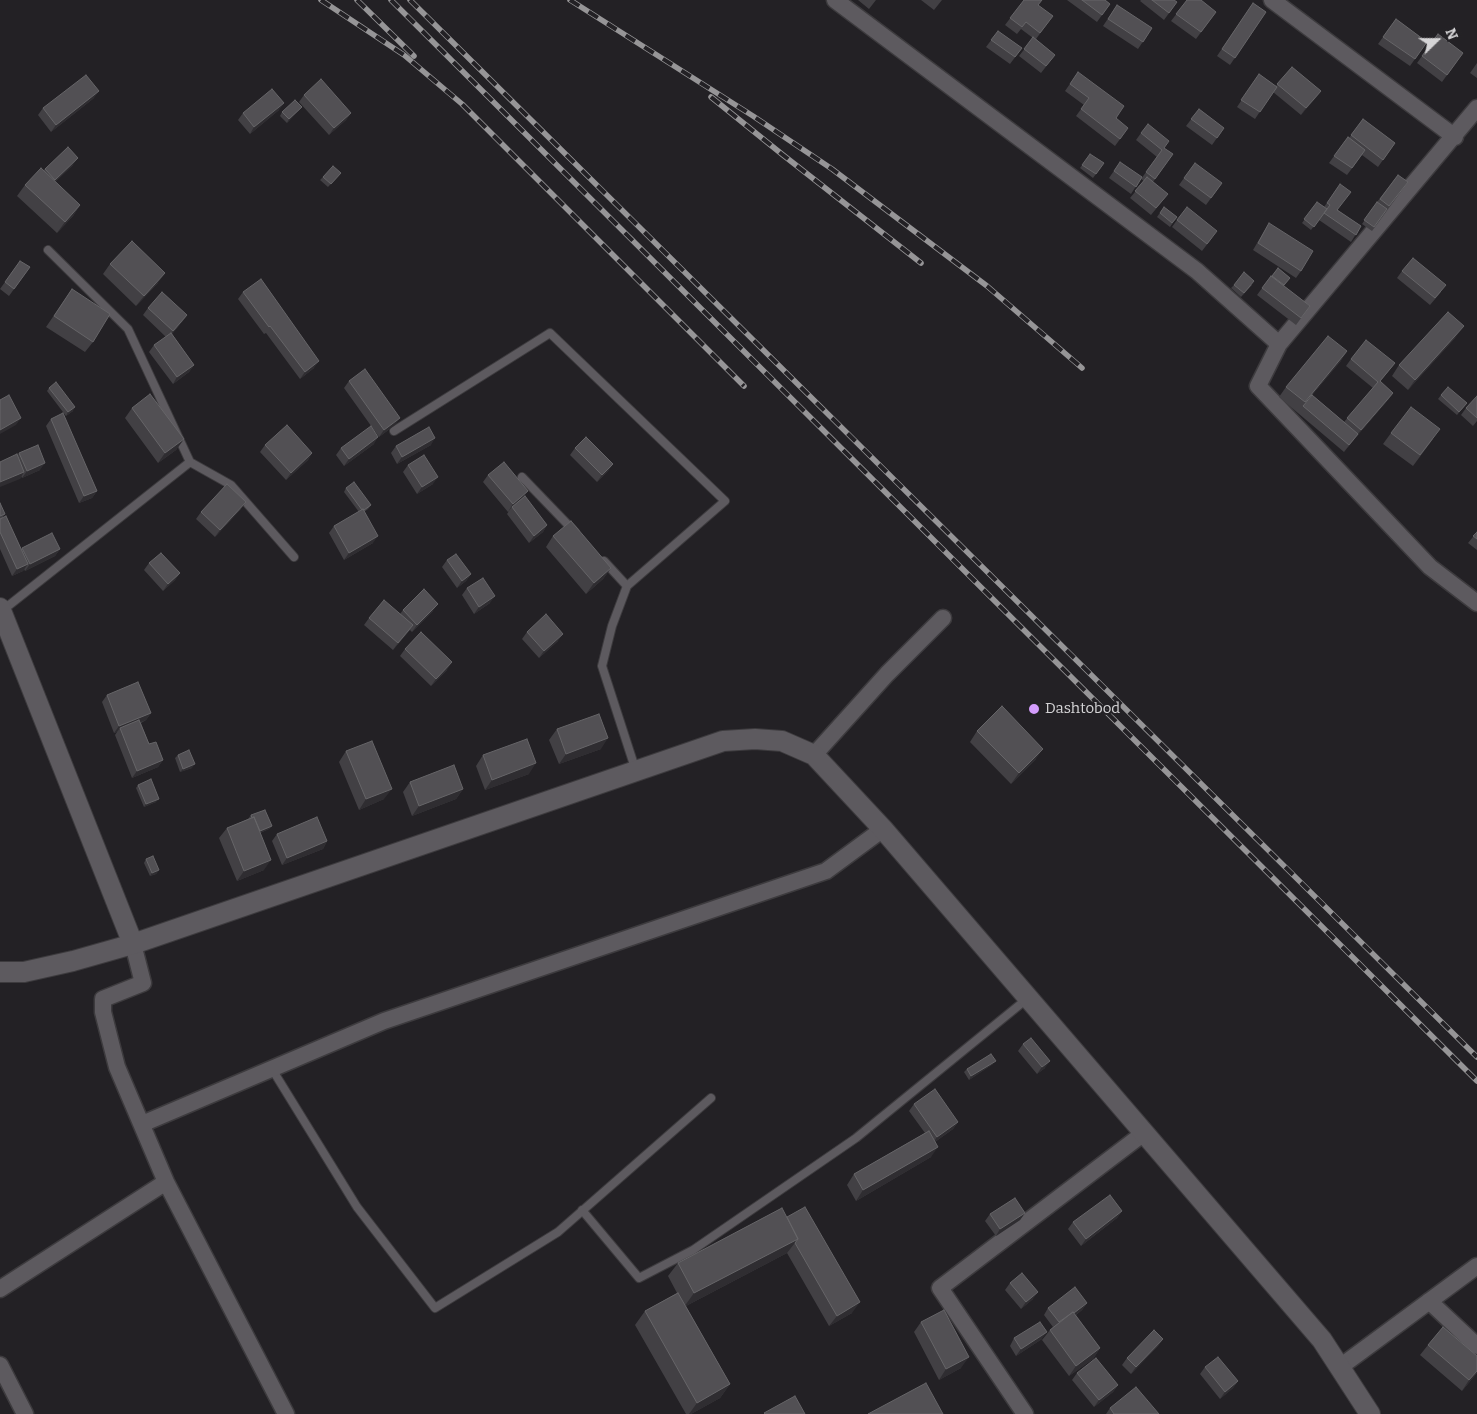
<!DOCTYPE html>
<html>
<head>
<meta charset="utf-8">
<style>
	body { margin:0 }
	#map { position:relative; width:1477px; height:1414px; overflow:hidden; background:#232125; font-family:Bitter,serif }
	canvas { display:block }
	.north { position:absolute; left:1412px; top:15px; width:50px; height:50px; -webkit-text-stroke:4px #232125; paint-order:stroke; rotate:68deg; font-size:14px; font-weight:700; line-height:20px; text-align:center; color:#d5d4d6 }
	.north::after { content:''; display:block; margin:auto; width:18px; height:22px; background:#d5d4d6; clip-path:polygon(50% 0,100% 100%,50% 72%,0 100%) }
</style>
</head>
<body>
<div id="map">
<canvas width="1477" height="1414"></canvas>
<div class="north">N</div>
</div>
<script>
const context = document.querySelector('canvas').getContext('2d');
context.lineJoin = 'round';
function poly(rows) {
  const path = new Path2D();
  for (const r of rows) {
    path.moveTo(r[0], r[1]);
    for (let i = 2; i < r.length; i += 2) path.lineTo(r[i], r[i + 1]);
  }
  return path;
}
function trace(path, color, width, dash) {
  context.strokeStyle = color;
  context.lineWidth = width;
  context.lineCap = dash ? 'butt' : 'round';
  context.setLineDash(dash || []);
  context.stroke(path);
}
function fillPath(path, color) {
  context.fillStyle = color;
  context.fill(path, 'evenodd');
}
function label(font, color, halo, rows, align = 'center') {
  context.font = font + ' Bitter,serif';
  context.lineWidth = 4;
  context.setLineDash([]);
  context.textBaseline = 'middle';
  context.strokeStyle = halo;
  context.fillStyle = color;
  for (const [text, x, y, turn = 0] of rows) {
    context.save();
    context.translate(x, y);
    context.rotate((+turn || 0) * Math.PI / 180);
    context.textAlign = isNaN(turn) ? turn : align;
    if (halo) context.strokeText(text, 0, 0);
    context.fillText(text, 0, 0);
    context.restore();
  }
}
const service = poly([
	[394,431,550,333,725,501,627,586],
	[190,462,231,485,294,557],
	[522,477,575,532],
	[604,561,627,586,612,626,602,666,636,771],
	[3,610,190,462,128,329,48,250],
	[272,1069,357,1207,435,1308,558,1232,711,1098],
	[582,1210,639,1278,693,1250,856,1138,1028,998]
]);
const minor = poly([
	[835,0,1197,271,1279,344],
	[1272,0,1455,137],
	[1477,108,1279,344,1258,386,1430,567,1477,603],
	[814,755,887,674,943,618],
	[133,944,143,983,103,999,103,1012,117,1067,166,1182,286,1414],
	[142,1124,384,1021,826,871,883,829],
	[0,1289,166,1182],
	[1429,1301,1477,1346],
	[0,1365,25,1414],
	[1340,1367,1477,1266],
	[1025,1414,940,1288,1144,1133]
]);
const tertiary = poly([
	[0,608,133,944],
	[0,972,24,972,73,961,133,944,723,741,755,739,782,741,814,755,883,829,1322,1340,1370,1414]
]);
trace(service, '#3d3b3e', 10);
trace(minor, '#3d3b3e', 19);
trace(tertiary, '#3d3b3e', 22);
trace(service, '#5d5a5f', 8);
trace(minor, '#5d5a5f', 16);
trace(tertiary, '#5d5a5f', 20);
const rail = poly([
	[321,0,404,55,462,104,744,386],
	[357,0,414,56],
	[391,0,1477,1081],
	[410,0,1477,1057],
	[570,0,753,116,832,169,987,286,1082,368],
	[711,97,783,155,921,263]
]);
trace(rail, '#969597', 5.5);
trace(rail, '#232125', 4, [11]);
fillPath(poly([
	[858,0,876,0,869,9],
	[921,0,942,0,934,10],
	[1024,0,1038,6,1053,16,1036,39,1055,55,1041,73,1019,56,1033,38,1021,29,1017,34,1005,25],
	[1067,0,1105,0,1110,4,1097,22],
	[1141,0,1174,0,1172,9,1164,20,1140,1],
	[1187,0,1216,12,1196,39,1171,21],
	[1253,3,1266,12,1230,65,1217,56],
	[1117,5,1152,28,1138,49,1103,26],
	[1396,19,1427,42,1410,66,1378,44],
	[998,31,1022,48,1010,64,986,47],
	[1438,34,1463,53,1442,82,1417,63],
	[1477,63,1477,78,1470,73],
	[1292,67,1321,91,1301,115,1273,92,1255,119,1237,107,1259,74,1276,86],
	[1078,72,1116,118,1123,135,1115,146,1076,116,1084,105,1065,91],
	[304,95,351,113,346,120,329,135,299,102],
	[94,98,51,132,38,115,43,108],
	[1199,109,1224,128,1212,145,1186,126],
	[279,110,250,134,238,120,243,113],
	[299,110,287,123,280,116,282,112],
	[1363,119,1395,143,1378,167,1362,155,1347,175,1329,163,1348,137,1349,138],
	[1141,133,1173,154,1153,182,1168,194,1151,215,1130,198,1144,181,1141,179,1157,157,1136,140],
	[1090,154,1104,163,1093,178,1080,168],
	[1120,162,1142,177,1131,194,1109,178],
	[73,165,55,182,80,205,73,216,57,233,17,196,25,185,45,169],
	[341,173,328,187,320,180,323,177],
	[1398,175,1408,182,1372,231,1362,224,1377,202],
	[1184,178,1222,183,1206,205,1179,185],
	[1340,184,1338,210,1361,226,1351,242,1319,220,1324,213,1311,230,1302,223,1317,202,1324,207],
	[1164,207,1177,217,1170,227,1157,217],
	[1177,220,1212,238,1202,251,1172,227],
	[1269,223,1301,271,1296,278,1253,250],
	[20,261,30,267,9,296,0,289],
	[110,264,158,283,136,306,103,274],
	[1278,268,1290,278,1284,286,1310,306,1296,325,1257,295,1271,276,1271,277],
	[1402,271,1441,292,1430,305,1397,278],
	[1234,285,1252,285,1241,297,1231,288],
	[72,289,93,342,85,352,46,327],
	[243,292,314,368,300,379,266,333,264,334,238,299],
	[148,308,187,315,182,322,172,334,194,365,189,372,173,384,149,352,154,345,166,337,143,315],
	[1456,337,1408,390,1392,376,1399,365],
	[1347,351,1340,362,1312,395,1344,422,1373,388,1346,366,1351,359,1395,363,1380,382,1393,393,1388,400,1357,436,1344,452,1279,397,1286,387],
	[349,381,395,425,379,437,344,388],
	[49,388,73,411,66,416,47,391],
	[1441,395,1467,403,1457,415,1438,399],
	[1477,396,1477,421,1473,426,1461,415,1466,408],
	[132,408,184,439,176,450,158,463,125,418],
	[51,419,97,491,92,498,79,503,46,426],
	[1391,433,1433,439,1413,466,1383,444],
	[374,444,344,466,336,455,341,448],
	[265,445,312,453,308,460,286,480,260,452],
	[431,445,397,464,391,453,396,446],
	[575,448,613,464,608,471,597,482,570,455],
	[19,453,40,470,22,478,21,476,20,479,18,455],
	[408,465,433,484,417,494,403,472],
	[488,475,524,497,547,525,543,532,529,543,507,514,509,511,508,512,483,482],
	[346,488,371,505,368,509,364,512,373,543,344,560,329,533,334,526,359,512,344,492],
	[241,509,215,537,196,519,201,512],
	[5,514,2,518,21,550,22,548,60,549,55,556,25,571,24,569,23,571,12,576,0,549,0,516],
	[1477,532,1477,550,1468,543],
	[553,536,611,568,603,579,586,594,546,547],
	[447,560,471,574,466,581,457,588,442,567],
	[149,563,180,573,175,580,163,591,144,570],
	[467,588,490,603,474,614,462,595],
	[403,610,433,611,412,632,410,630,393,650,364,625,369,618,400,614],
	[527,632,558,641,539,658,522,639],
	[405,649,447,670,431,686,400,656],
	[107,695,151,713,146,720,141,723,149,744,163,760,158,767,132,778,115,735,117,732,114,733,102,702],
	[557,729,601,749,559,764,549,740],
	[977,731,1036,759,1011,784,970,742],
	[346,751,384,799,359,810,339,762],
	[178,755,192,768,180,772,175,758],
	[483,755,529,774,485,790,476,766],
	[410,782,463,789,456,799,412,816,403,792],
	[138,785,156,802,144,807,136,788],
	[251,815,272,826,269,829,260,833,264,870,237,881,219,838,227,828,248,819],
	[277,834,327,841,323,849,282,865,272,841],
	[146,859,159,870,156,874,150,876,144,863],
	[1023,1044,1045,1068,1037,1074,1018,1051],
	[993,1064,969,1080,964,1072,967,1069],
	[914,1104,958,1122,953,1129,935,1142,931,1157,856,1201,847,1185,854,1174,925,1133,909,1111],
	[1122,1211,1117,1218,1081,1246,1068,1229,1073,1222],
	[1025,1213,1020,1220,996,1236,985,1221,990,1214],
	[787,1217,852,1313,829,1326,787,1253,686,1306,730,1384,720,1398,691,1414,686,1414,635,1325,645,1311,677,1293,668,1276,678,1263],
	[1010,1283,1033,1299,1021,1309,1005,1290],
	[1087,1303,1082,1310,1076,1315,1100,1348,1093,1359,1069,1376,1042,1340,1050,1330,1053,1327,1044,1315,1048,1308],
	[921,1322,961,1368,939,1380,914,1332],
	[1014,1338,1042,1339,1016,1356,1010,1346],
	[1163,1339,1158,1346,1131,1374,1122,1365,1127,1358],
	[1428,1345,1477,1373,1462,1391,1420,1355],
	[1205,1367,1238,1381,1233,1388,1220,1399,1200,1374],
	[1077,1373,1118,1385,1113,1392,1094,1407,1072,1380],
	[1110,1408,1159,1414,1106,1414]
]), '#424044');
fillPath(poly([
	[99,91,94,98,51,132,56,125],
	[1321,91,1316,98,1301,115,1306,108],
	[284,103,279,110,250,134,254,127],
	[302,107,299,110,287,123,289,119],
	[351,113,346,120,329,135,334,128],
	[78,158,73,165,50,187,55,180],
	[80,205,73,216,57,233,65,222],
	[165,273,158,283,136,306,144,296],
	[187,315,182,322,168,338,173,331],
	[1464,326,1456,337,1408,390,1415,380],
	[1347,351,1340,362,1303,406,1305,402],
	[319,361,314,368,300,379,305,372],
	[194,365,189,372,173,384,177,377],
	[1393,393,1388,400,1357,436,1344,452,1361,430],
	[75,407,73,411,66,416,68,412],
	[21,418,16,425,0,434,0,430],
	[400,418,395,425,379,437,384,430],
	[378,437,374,444,344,466,349,459],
	[435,438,431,445,397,464,402,457],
	[184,439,176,450,158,463,165,453],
	[312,453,308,460,286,480,291,473],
	[45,463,40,470,22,478,27,471],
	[613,464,608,471,597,482,602,475],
	[24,472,20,479,0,487,0,482],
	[438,477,433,484,417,494,422,487],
	[97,491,92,498,79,503,84,496],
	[528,491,523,498,512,507,508,512,513,504],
	[246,502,241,509,215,537,220,530],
	[547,525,543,532,529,543,534,536],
	[378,536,373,543,344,560,349,553],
	[60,549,55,556,25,571,30,564],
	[28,564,23,571,12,576,17,569],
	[611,568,603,579,586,594,594,583],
	[180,573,175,580,163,591,168,584],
	[471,574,466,581,457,588,462,581],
	[495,596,490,603,474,614,479,607],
	[438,604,433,611,412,632,417,625],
	[413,625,408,632,393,650,398,643],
	[563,634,558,641,539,658,544,651],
	[452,662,447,670,431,686,436,679],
	[151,713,146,720,121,730,120,728,117,732,114,733,119,726],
	[608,738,601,749,559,764,566,754],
	[1043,749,1036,759,1011,784,1019,773],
	[163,760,158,767,132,778,137,771],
	[536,763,529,774,485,790,492,780],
	[195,764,192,768,180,772,183,769],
	[392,789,384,799,359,810,366,799],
	[463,789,456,799,412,816,419,806],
	[159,799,156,802,144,807,146,804],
	[272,826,269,829,255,835,257,832],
	[327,841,323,849,282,865,287,858],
	[271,860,264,870,237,881,244,871],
	[159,870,156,874,150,876,152,873],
	[996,1061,993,1064,969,1080,971,1076],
	[1050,1061,1045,1068,1037,1074,1042,1067],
	[958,1122,953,1129,932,1144,937,1137],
	[938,1147,931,1157,856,1201,863,1190],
	[1122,1211,1117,1218,1081,1246,1086,1239],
	[1025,1213,1020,1220,996,1236,1000,1229],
	[798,1239,787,1253,684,1307,694,1293],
	[1038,1292,1033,1299,1021,1309,1026,1302],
	[860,1302,852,1313,829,1326,837,1316],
	[1087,1303,1082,1310,1055,1331,1060,1324],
	[1047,1332,1042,1339,1016,1356,1021,1349],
	[1163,1339,1158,1346,1131,1374,1136,1367],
	[1100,1348,1093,1359,1069,1376,1076,1366],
	[969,1357,961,1368,939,1380,946,1369],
	[1477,1371,1477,1373,1462,1391,1469,1380],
	[1238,1381,1233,1388,1220,1399,1225,1392],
	[730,1384,720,1398,691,1414,689,1414,697,1403],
	[1118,1385,1113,1392,1094,1407,1099,1400]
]), '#2f2d31');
const building = poly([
	[1024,0,1042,0,1038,5,1053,16,1040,33,1026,22,1022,27,1010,18,1024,0],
	[1082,0,1105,0,1110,4,1102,15,1082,0],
	[1152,0,1174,0,1177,2,1169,13,1152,0],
	[1187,0,1201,0,1216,12,1201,32,1176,14,1187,0],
	[1253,3,1266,12,1235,58,1222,49,1253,3],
	[1117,5,1152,28,1143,42,1108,19,1117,5],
	[1396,19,1427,42,1415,59,1383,37,1396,19],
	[998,31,1022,48,1015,57,991,40,998,31],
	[1438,34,1463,53,1447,75,1422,56,1438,34],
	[1033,37,1055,55,1046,66,1024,49,1033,37],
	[1292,67,1321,91,1306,108,1277,84,1292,67],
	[1078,72,1124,106,1116,118,1128,128,1120,139,1081,109,1089,98,1070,84,1078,72],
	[1259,74,1277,87,1260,112,1241,100,1259,74],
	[86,75,99,91,56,125,43,108,86,75],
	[321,79,351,113,334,128,304,95,321,79],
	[272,89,284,103,254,127,243,113,272,89],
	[295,100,302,107,289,119,282,112,295,100],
	[1199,109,1224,128,1217,138,1191,119,1199,109],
	[1363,119,1395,143,1383,160,1351,135,1363,119],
	[1148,124,1169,141,1164,148,1173,154,1155,179,1146,172,1162,150,1141,133,1148,124],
	[1348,137,1365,150,1352,168,1334,156,1348,137],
	[68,147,78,158,55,180,45,169,68,147],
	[1090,154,1104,163,1096,174,1082,165,1090,154],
	[1120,162,1142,177,1136,187,1114,171,1120,162],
	[1195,163,1222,183,1211,198,1184,178,1195,163],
	[333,166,341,173,331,184,323,177,333,166],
	[41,168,80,205,65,222,25,185,41,168],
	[1398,175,1408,182,1389,206,1380,199,1398,175],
	[1147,177,1168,194,1156,208,1135,191,1147,177],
	[1340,184,1351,192,1337,210,1361,226,1356,235,1324,213,1330,205,1327,203,1340,184],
	[1317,202,1327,209,1314,227,1304,219,1317,202],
	[1377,202,1387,209,1374,227,1364,220,1377,202],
	[1164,207,1177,217,1172,223,1160,213,1164,207],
	[1187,207,1217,231,1207,244,1177,220,1187,207],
	[1269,223,1313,251,1301,271,1258,243,1269,223],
	[132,241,165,273,144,296,110,264,132,241],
	[1413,258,1446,285,1435,298,1402,271,1413,258],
	[20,261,30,267,14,289,5,282,20,261],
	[1278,268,1290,278,1284,285,1272,276,1278,268],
	[1244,272,1254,281,1244,293,1234,285,1244,272],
	[1271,276,1310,306,1301,318,1262,288,1271,276],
	[261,279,319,361,305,372,270,326,269,327,243,292,261,279],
	[72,289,110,314,93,342,54,316,72,289],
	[162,292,187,315,173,331,148,308,162,292],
	[1448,312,1464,326,1415,380,1399,365,1448,312],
	[171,333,194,365,177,377,154,345,171,333],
	[1328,336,1347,351,1305,402,1286,387,1328,336],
	[1366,340,1395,363,1380,381,1393,393,1361,430,1347,418,1378,382,1351,359,1366,340],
	[365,369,400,418,384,430,349,381,365,369],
	[56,382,75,407,68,412,49,388,56,382],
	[1448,387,1467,403,1459,412,1441,395,1448,387],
	[150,394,184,439,165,453,132,408,150,394],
	[9,395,21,418,0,430,0,400,9,395],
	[1312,395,1358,434,1349,445,1303,406,1312,395],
	[1477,396,1477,418,1466,408,1477,396],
	[1411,407,1440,429,1420,455,1391,433,1411,407],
	[63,413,97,491,84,496,51,419,63,413],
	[287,425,312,453,291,473,265,445,287,425],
	[371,426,378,437,349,459,341,448,371,426],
	[429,427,435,438,402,457,396,446,429,427],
	[586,437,613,464,602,475,575,448,586,437],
	[38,445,45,463,27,471,19,453,38,445],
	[17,454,24,472,0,482,0,462,17,454],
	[424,455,438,477,422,487,408,465,424,455],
	[504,462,528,491,513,504,488,475,504,462],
	[354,482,371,505,364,510,363,509,362,510,346,488,354,482],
	[227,484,246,502,220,530,201,512,227,484],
	[525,496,547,525,534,536,512,507,525,496],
	[0,503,5,514,0,516,0,503],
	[363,509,378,536,349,553,334,526,363,509],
	[6,516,28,564,17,569,0,532,0,519,6,516],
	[571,521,611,568,594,583,553,536,571,521],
	[1477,532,1477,539,1473,536,1477,532],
	[52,533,60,549,30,564,22,548,52,533],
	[161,553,180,573,168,584,149,563,161,553],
	[456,554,471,574,462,581,447,560,456,554],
	[483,578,495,596,479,607,467,588,483,578],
	[424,589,438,604,417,625,403,610,424,589],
	[384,600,413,625,398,643,369,618,384,600],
	[546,614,563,634,544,651,527,632,546,614],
	[421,632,452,662,436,679,405,649,421,632],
	[138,682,151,713,119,726,107,695,138,682],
	[1002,706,1043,749,1019,773,977,731,1002,706],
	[599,714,608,738,566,754,557,729,599,714],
	[139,720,149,744,156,742,163,760,137,771,120,728,139,720],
	[527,739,536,763,492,780,483,755,527,739],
	[372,741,392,789,366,799,346,751,372,741],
	[189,750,195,764,183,769,178,755,189,750],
	[454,765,463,789,419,806,410,782,454,765],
	[151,779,159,799,146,804,138,785,151,779],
	[265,810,272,826,260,831,254,817,252,818,251,815,265,810],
	[254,817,271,860,244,871,227,828,254,817],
	[317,817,327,841,287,858,277,834,317,817],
	[153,856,159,870,152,873,146,859,153,856],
	[1031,1038,1050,1061,1042,1067,1023,1044,1031,1038],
	[991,1054,996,1061,971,1076,967,1069,991,1054],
	[935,1089,958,1122,937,1137,914,1104,935,1089],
	[929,1131,938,1147,863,1190,854,1174,929,1131],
	[1110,1195,1122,1211,1086,1239,1073,1222,1110,1195],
	[1015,1198,1025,1213,1000,1229,990,1214,1015,1198],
	[805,1207,860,1302,837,1316,795,1243,798,1239,787,1217,805,1207],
	[782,1208,798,1239,694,1293,678,1263,782,1208],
	[1022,1273,1038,1292,1026,1302,1010,1283,1022,1273],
	[1075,1287,1087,1303,1074,1313,1073,1312,1059,1322,1048,1308,1075,1287],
	[678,1293,730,1384,697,1403,645,1311,678,1293],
	[944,1310,969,1357,946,1369,921,1322,944,1310],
	[1073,1312,1100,1348,1076,1366,1050,1330,1073,1312],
	[1040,1322,1047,1332,1021,1349,1014,1338,1040,1322],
	[1443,1327,1477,1356,1477,1371,1469,1380,1428,1345,1443,1327],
	[1154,1330,1163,1339,1136,1367,1127,1358,1154,1330],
	[1218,1357,1238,1381,1225,1392,1205,1367,1218,1357],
	[1096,1358,1118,1385,1099,1400,1077,1373,1096,1358],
	[926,1383,943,1414,868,1414,926,1383],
	[1136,1387,1159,1414,1114,1414,1110,1408,1136,1387],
	[795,1396,805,1414,765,1414,764,1413,795,1396]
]);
fillPath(building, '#525054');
trace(building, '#666568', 1);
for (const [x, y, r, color] of [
	[1034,709,6,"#d39cfc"]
]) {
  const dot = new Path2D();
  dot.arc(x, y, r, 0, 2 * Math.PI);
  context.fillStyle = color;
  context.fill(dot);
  trace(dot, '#232125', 2);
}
label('15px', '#d5d4d6', '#232125', [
	["Dashtobod",1045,709]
], 'left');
</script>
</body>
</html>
